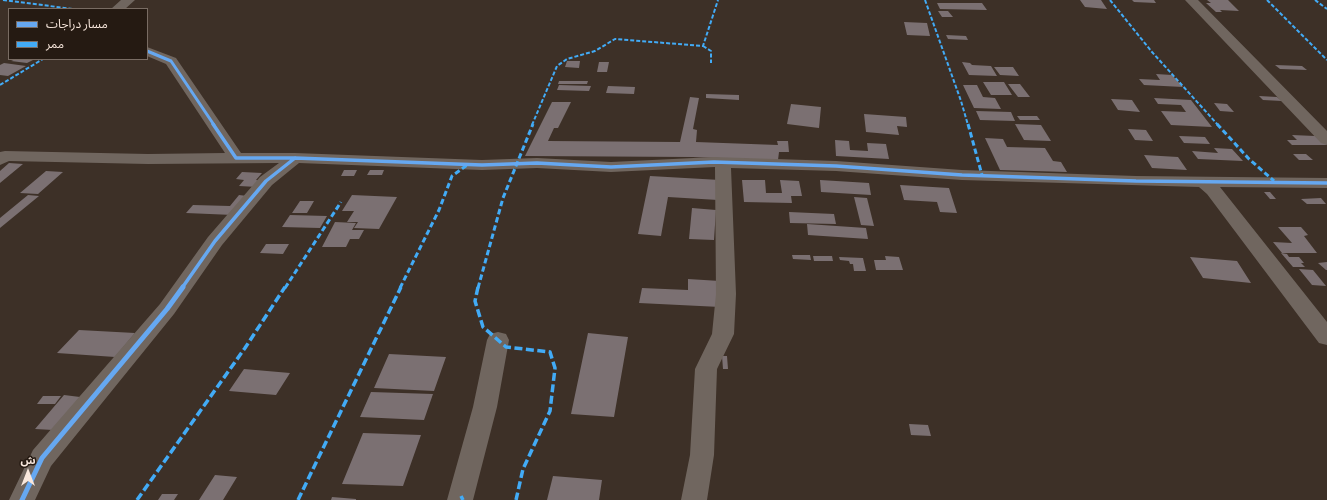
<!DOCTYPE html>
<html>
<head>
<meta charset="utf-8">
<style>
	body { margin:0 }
	#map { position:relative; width:1327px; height:500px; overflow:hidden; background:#3d3027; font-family:Commissioner,"Noto Sans Arabic",sans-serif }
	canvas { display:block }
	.legend { position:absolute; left:8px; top:8px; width:140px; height:52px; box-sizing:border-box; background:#251a12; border:1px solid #796c63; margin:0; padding:5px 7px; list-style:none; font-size:12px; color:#f8e7dc }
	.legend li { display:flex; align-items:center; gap:8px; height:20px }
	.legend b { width:20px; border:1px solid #796c63 }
	.north { position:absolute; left:8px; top:452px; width:40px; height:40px; -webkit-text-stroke:3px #251a12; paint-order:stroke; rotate:0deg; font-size:11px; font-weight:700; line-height:16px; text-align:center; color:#f8e7dc }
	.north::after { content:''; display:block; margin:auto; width:14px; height:18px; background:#f8e7dc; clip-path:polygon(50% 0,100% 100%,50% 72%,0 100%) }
</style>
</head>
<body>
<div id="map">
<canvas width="1327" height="500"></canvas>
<ul class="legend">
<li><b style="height:5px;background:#66a8f1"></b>مسار دراجات</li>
<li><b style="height:5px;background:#42abf6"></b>ممر</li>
</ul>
<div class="north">ش</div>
</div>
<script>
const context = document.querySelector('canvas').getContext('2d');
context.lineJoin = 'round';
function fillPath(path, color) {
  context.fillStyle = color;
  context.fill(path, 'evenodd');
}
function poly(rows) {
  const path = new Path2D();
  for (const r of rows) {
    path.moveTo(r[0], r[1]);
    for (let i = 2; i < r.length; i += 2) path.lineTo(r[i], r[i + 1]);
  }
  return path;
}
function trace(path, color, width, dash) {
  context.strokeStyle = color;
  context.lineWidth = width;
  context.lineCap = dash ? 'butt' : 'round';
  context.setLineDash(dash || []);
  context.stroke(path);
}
fillPath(poly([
	[1080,0,1101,0,1107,9,1085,7],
	[1132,0,1154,0,1156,3,1134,2],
	[1207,0,1228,0,1239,11,1220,10,1222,12,1216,12,1206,3,1211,3],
	[937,3,982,3,987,10,940,9],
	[938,11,948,11,953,17,942,17],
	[904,22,927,23,930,36,907,35],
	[946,35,966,36,968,40,948,39],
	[16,59,35,59,27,63,11,61],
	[567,61,580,61,579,68,565,67],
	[599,62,609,62,607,72,597,72],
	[962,62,970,63,972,65,991,66,997,76,969,75],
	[4,63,26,66,8,76,0,75,0,65],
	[1275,65,1302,66,1307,70,1280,69],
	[994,67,1013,67,1019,76,1000,75],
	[1156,74,1172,75,1183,87,1144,85,1139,79,1160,80],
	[559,81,588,81,587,84,558,84],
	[983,82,1004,82,1012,95,991,95],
	[1008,84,1020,84,1030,97,1018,97],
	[559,85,591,86,589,91,557,90],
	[963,85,977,85,983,97,995,98,1001,109,974,108],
	[608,86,635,87,634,94,606,93],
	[706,94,739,95,739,100,706,98],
	[1259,96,1277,97,1282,101,1263,100],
	[690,97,699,98,693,129,697,130,696,142,778,145,777,141,788,141,789,152,779,152,778,160,692,157,525,156,552,102,571,102,558,128,554,128,548,141,680,142],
	[1154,98,1191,100,1212,127,1171,125,1161,111,1186,112,1181,105,1158,104],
	[1111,99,1132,100,1140,112,1118,110],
	[1214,103,1227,104,1234,112,1220,111],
	[791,104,821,107,819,128,787,124],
	[976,111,1011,112,1015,121,980,120],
	[864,114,906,117,907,127,897,126,899,135,866,132],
	[1017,116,1037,116,1040,120,1020,120],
	[1015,124,1041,125,1051,141,1024,140],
	[1128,129,1146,130,1153,141,1135,140],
	[1292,135,1315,136,1327,145,1292,145,1287,140,1297,140],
	[1179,136,1205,137,1210,144,1184,143],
	[985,138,1003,139,1007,147,1045,148,1053,161,1061,162,1067,172,1000,170],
	[835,140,849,141,850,150,868,151,867,143,886,144,889,159,836,156],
	[1214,148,1232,149,1243,161,1198,159,1192,151,1218,153],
	[1293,154,1306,154,1313,160,1299,160],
	[1144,155,1178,157,1187,170,1152,168],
	[9,163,23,164,0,183,0,171],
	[344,170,357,170,354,176,341,176],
	[370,170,384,170,382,175,367,175],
	[46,171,63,172,38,194,20,193],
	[242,172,262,173,256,180,262,181,257,187,239,186,244,180,236,179],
	[650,176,720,180,718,200,668,197,661,236,638,234],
	[742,180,765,180,766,193,782,193,780,180,799,181,802,196,791,196,792,203,744,202],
	[820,180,869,183,871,195,821,192],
	[900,185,949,188,957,213,940,212,937,202,904,200],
	[1264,192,1270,192,1276,199,1270,199],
	[28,195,39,196,0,228,0,218],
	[239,195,247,196,233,215,186,213,193,205,230,206],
	[352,195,397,197,379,229,354,228,358,222,347,222,354,211,342,211],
	[854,197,867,198,874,226,861,225],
	[1321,198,1326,204,1307,204,1301,199],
	[300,201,314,201,307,213,292,213],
	[692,208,716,210,714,240,689,239],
	[789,212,834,214,836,224,790,223],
	[290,215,327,216,320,228,282,227],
	[335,222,356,223,352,230,364,230,359,239,350,239,346,247,322,247],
	[807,224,866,228,868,239,808,235],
	[1278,227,1301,227,1308,235,1304,236,1317,253,1282,253,1273,242,1292,243],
	[266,244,289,244,283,254,260,253],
	[1281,253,1287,254,1289,257,1299,257,1304,263,1301,263,1305,267,1293,267],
	[792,255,810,255,811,260,793,259],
	[813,256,832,256,833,261,814,261],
	[885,256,899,257,903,270,876,270,874,260,886,260],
	[839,257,863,258,866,271,854,271,853,264,850,264,849,261,840,260],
	[1190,257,1237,261,1251,283,1203,278],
	[1327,262,1327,270,1326,270,1318,263],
	[1299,269,1313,270,1326,286,1312,285],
	[688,279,720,281,720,307,639,303,642,288,688,290],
	[79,330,135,333,115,357,57,353],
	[588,333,628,337,614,417,571,414],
	[389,354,446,357,434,391,374,388],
	[722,356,727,356,728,369,723,369],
	[244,369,290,373,276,395,229,391],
	[371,392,433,394,424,420,360,417],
	[64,395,80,397,53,430,35,429],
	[43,396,61,396,55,404,37,404],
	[909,424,928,425,931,436,911,435],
	[363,433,421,435,403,486,342,484],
	[215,475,237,477,223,500,199,500],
	[553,476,602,480,599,500,547,500],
	[162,494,178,494,174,500,158,500],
	[332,497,356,499,356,500,331,500]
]), '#7b7072');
fillPath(poly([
	[121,0,135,0,125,9,111,9,121,0],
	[1185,0,1198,0,1327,131,1327,145,1321,143,1185,0],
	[147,47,176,58,241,153,295,153,482,160,537,158,611,162,714,157,836,161,962,170,1136,176,1327,178,1327,188,1220,187,1327,322,1327,345,1319,343,1207,194,1199,187,962,180,836,171,731,168,736,294,734,334,717,369,714,455,707,500,681,500,690,455,695,369,712,334,716,294,715,167,611,172,537,168,482,170,299,163,272,185,222,245,174,314,51,466,35,500,9,500,33,450,160,304,208,237,260,177,279,163,148,164,9,161,0,165,0,152,5,151,148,154,225,153,166,64,147,56,147,47],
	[498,332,506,334,509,340,497,407,473,500,447,500,473,407,487,340,490,334,498,332]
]), '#70665f');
trace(poly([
	[3,0,73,9],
	[925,0,961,101,968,125],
	[1110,0,1152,52,1218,125],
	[1267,0,1327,60],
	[1315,0,1327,9],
	[703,46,711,51,711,63],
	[0,85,43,59],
	[532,125,557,66,567,59,595,51,615,39,703,46,718,0]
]), '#42abf6', 2, [4, 2]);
trace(poly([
	[968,124,982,175],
	[1217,124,1249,159,1274,181],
	[285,288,341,202],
	[400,288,439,210,452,176,467,165],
	[478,288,503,198,533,124]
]), '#42abf6', 3, [5.5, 3]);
trace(poly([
	[478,287,475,301,483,327,506,347,550,352,555,368,550,411,523,469,516,500],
	[461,496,463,500],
	[137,500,245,348,285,287],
	[298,500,401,287]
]), '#42abf6', 3.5, [8, 3.5]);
trace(poly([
	[147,51,171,61,214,125]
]), '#66a8f1', 3);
trace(poly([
	[213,124,236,158,295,158,482,165,537,163,611,167,714,162,836,166,962,175,1136,181,1327,183],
	[182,288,215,241,266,181,295,158]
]), '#66a8f1', 3.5);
trace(poly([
	[22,500,42,458,167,309,183,287]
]), '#66a8f1', 5);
</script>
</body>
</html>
